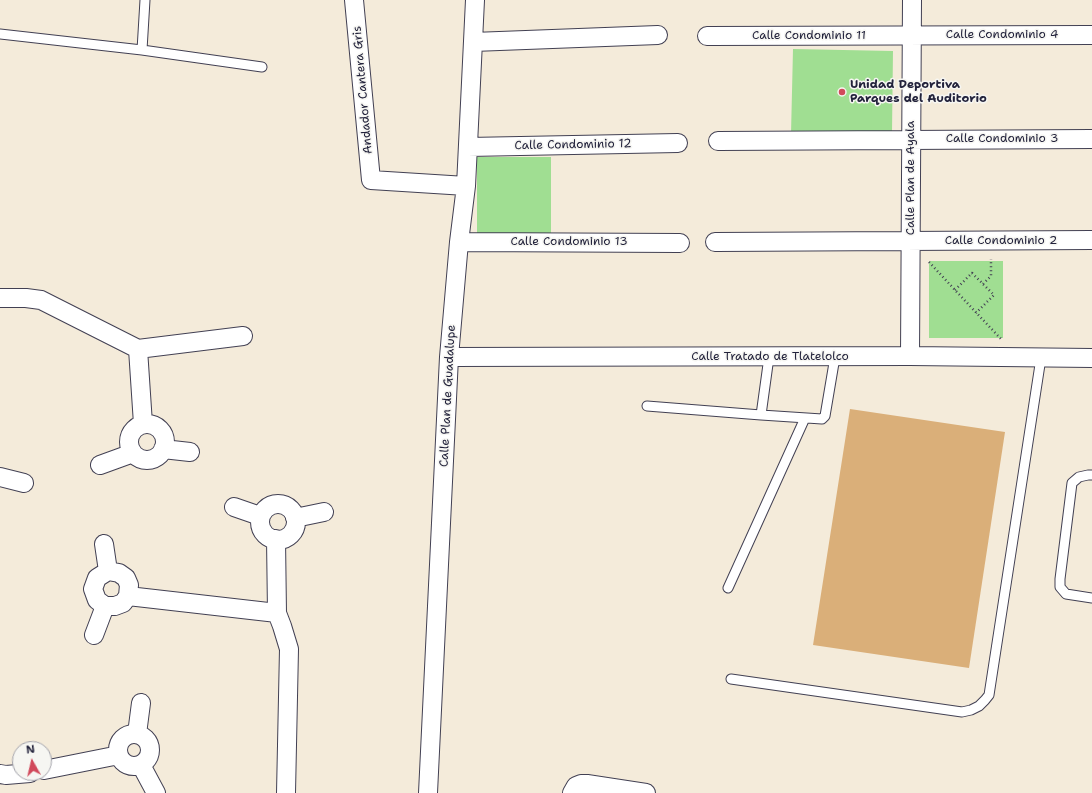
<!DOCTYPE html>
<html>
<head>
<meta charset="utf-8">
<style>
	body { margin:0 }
	#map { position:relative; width:1092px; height:793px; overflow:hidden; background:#f4ebda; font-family:"Shantell Sans",sans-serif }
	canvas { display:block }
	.north { position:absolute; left:12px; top:741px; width:40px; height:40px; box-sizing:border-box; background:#f6f6f2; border:1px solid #a1a1a9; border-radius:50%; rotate:352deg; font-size:11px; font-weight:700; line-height:16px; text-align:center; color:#22223b }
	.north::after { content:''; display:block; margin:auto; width:14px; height:18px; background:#d1495b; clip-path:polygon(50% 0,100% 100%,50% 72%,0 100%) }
</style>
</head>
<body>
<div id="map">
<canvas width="1092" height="793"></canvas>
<div class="north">N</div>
</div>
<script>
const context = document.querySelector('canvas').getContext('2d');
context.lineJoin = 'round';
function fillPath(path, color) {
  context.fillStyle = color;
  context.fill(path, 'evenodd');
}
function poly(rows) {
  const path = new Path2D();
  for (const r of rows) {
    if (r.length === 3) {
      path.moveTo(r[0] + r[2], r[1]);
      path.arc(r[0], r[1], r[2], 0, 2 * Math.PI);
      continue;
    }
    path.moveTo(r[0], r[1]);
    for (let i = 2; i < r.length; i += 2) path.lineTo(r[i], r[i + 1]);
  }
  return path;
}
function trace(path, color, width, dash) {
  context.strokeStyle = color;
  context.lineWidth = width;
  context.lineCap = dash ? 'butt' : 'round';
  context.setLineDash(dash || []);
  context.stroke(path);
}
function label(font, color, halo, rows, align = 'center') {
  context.font = font + ' "Shantell Sans",sans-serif';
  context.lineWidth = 3;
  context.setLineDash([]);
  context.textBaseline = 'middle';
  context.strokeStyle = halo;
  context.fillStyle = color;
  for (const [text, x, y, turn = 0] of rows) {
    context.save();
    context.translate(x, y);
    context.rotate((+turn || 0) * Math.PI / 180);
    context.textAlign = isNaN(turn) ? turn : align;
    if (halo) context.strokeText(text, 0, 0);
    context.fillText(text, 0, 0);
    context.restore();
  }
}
fillPath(poly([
	[793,49,893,51,892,132,791,134],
	[477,157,551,157,551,233,477,233],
	[929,261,1003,261,1003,338,929,338]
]), '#a0de92');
fillPath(poly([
	[850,409,1005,432,969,668,813,645]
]), '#daaf79');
const lane = poly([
	[0,34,142,50,145,0],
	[142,50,262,67],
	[647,406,761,415,769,357],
	[761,415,822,419,825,416,835,357],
	[1092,475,1088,475,1079,477,1072,483,1060,579,1060,587,1066,594,1092,598],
	[728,588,805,418],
	[731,679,962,712,971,710,979,706,985,700,989,695,1041,358]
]);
const street = poly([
	[354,0,371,180,466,186],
	[707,36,1092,35],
	[473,42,658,35],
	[718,141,1092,139],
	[468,147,678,143],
	[459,242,680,243],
	[715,242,1092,240],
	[0,298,26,298,41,300,138,349],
	[138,349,243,336],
	[138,349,143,424],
	[910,356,912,0],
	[449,357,910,356,1092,358],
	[147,442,18],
	[163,449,190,452],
	[100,465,133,453],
	[0,477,24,483],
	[278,522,18],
	[234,507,260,516],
	[295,518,324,512],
	[276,539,277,613,282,626,289,649,286,793],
	[104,544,108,571],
	[108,571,119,573,126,578,129,585,128,596,123,603,115,606,105,606,97,600,93,589,97,578,108,571],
	[128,596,277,613],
	[94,635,105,606],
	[137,734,141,703],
	[134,750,16],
	[141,765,156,793],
	[44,770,119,755],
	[0,774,6,775,30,773],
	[428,793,449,357,459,242,466,186,475,0],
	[572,793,576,786,581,784,587,784,646,793]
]);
trace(lane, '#424053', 11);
trace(street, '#424053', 20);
trace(poly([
	[929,262,955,290,1001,339],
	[983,284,991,276,991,259],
	[955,290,972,273,994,295,976,313]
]), '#424053', 2.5, [1, 3]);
trace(lane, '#fff', 9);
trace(street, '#fff', 18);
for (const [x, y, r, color] of [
	[842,92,4,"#d1495b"]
]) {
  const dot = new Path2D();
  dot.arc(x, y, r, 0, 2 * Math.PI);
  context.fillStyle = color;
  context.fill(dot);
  trace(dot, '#f6f6f2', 1.5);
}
label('12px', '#22223b', '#f6f6f2', [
	["Calle Condominio 4",1002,35],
	["Calle Condominio 11",809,36],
	["Andador Cantera Gris",363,90,-95],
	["Calle Condominio 3",1002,139],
	["Calle Condominio 12",573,145,-1],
	["Calle Plan de Ayala",911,178,-90],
	["Calle Condominio 2",1001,241],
	["Calle Condominio 13",569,242],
	["Calle Tratado de Tlatelolco",770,357],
	["Calle Plan de Guadalupe",448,396,-87]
]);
label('bold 12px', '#22223b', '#f6f6f2', [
	["Unidad Deportiva",850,85],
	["Parques del Auditorio",850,99]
], 'left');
</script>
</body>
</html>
